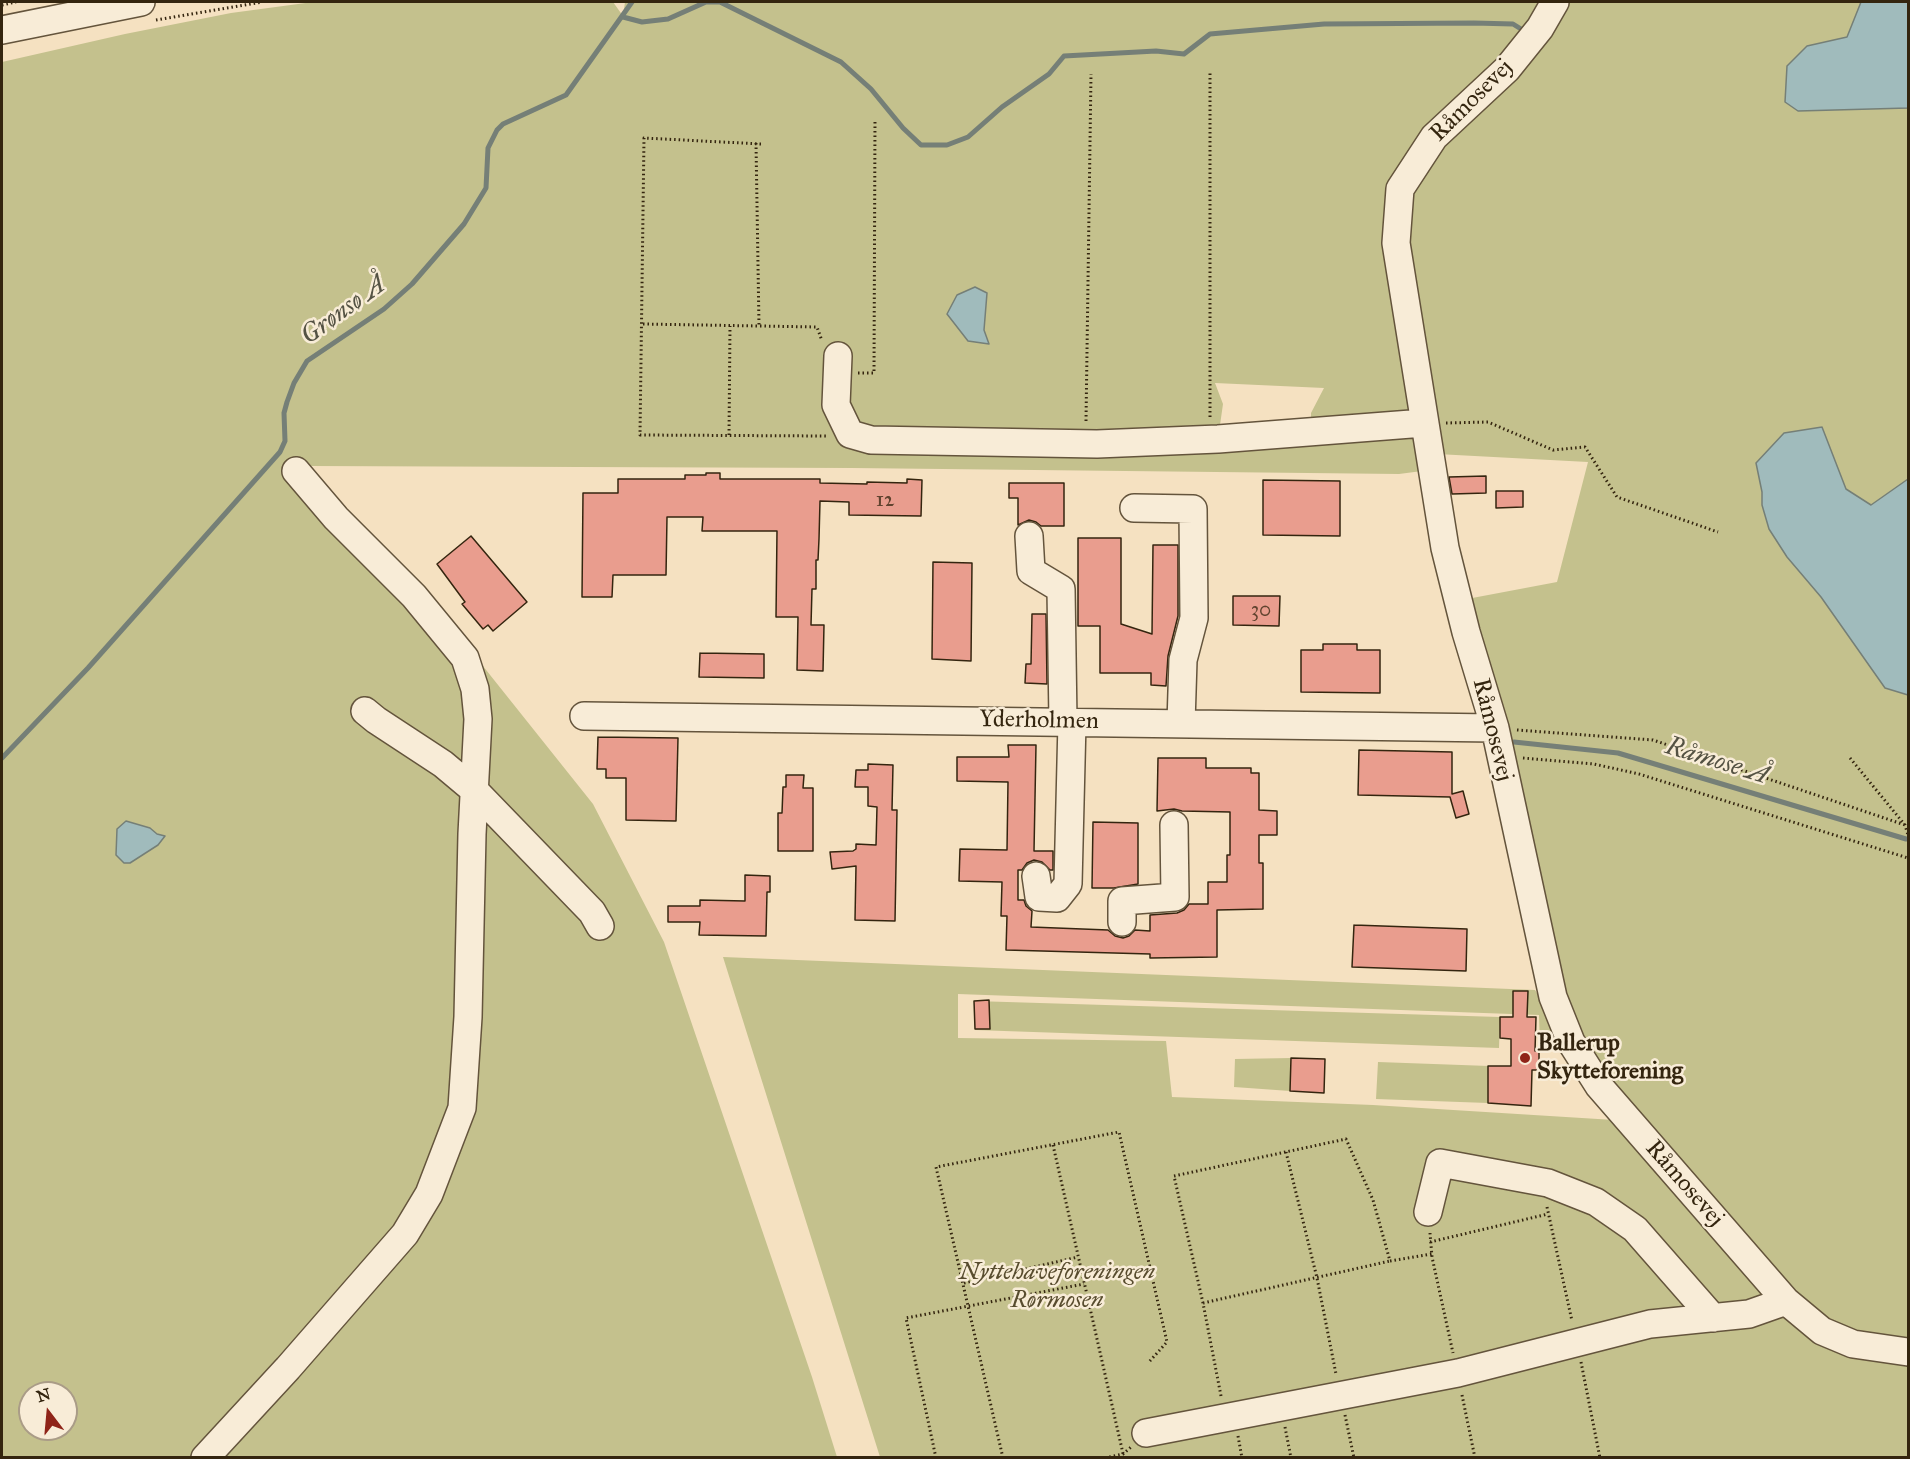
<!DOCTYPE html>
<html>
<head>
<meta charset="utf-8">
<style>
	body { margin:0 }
	#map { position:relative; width:1910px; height:1459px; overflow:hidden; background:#f5e1c1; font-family:"IM FELL Great Primer",serif }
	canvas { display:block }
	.frame { position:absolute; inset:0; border:3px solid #34250f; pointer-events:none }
	.north { position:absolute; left:18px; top:1381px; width:60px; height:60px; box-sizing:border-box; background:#f8ecd7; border:2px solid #aa9c87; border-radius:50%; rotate:344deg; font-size:16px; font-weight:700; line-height:24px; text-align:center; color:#34250f }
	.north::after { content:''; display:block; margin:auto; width:21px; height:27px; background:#8f2418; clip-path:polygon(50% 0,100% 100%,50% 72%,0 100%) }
</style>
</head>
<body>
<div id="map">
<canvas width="1910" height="1459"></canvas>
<div class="frame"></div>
<div class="north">N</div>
</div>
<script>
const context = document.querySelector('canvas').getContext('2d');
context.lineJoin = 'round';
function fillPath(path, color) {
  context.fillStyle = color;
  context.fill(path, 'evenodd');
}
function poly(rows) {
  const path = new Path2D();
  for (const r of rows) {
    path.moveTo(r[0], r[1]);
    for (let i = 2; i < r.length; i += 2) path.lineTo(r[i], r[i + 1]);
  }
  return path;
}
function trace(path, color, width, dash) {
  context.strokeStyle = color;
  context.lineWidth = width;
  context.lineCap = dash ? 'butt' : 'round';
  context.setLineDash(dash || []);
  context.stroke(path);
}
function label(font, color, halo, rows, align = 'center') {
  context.font = font + ' "IM FELL Great Primer",serif';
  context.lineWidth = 5;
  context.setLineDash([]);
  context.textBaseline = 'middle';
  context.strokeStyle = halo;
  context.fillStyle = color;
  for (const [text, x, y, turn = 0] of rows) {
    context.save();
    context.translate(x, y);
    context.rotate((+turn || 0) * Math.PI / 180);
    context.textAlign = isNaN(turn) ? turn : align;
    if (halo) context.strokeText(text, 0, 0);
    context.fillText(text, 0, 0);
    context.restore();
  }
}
fillPath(poly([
	[313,2,613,2,623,16,625,2,1908,2,1908,1339,1848,1329,1827,1319,1792,1290,1610,1081,1580,1041,1561,994,1467,599,1557,582,1588,462,1418,453,1422,471,1399,474,852,468,309,466,314,475,364,526,352,535,447,621,593,804,664,942,812,1377,837,1457,2,1457,2,62,125,34,231,13],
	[1215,383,1324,388,1311,413,1311,422,1412,410,1321,431,1291,447,1214,447,1218,439,1223,404],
	[30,1393,66,1393,66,1429,30,1429],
	[723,957,1535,990,1551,1015,1556,1040,1551,1044,1540,1046,1539,1015,958,994,958,1038,1166,1041,1172,1097,1373,1105,1614,1120,1820,1339,1908,1360,1908,1457,880,1457],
	[974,1001,1500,1017,1499,1048,975,1030],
	[1291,1058,1290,1091,1234,1087,1235,1059],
	[1378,1062,1489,1066,1488,1103,1376,1099]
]), '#c4c18d');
const water = poly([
	[1861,2,1908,2,1908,108,1798,111,1785,102,1787,66,1807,46,1847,37,1861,2],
	[975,287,987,293,984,330,989,344,968,341,947,314,957,295,975,287],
	[1822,427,1846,489,1871,505,1908,479,1908,695,1885,688,1821,597,1787,557,1769,529,1762,505,1762,492,1756,463,1784,433,1822,427],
	[126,821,150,828,157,834,165,836,158,845,130,863,124,863,116,855,117,829,126,821]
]);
fillPath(water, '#a0bbbc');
trace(water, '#757f77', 1.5);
trace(poly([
	[707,2,720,2,841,62,871,89,903,128,921,145,947,145,968,137,1002,107,1049,74,1064,56,1156,51,1184,54,1210,34,1324,24,1474,23,1513,24,1521,29],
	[623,17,642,22,668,19,706,2],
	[1514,742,1618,753,1906,839],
	[2,758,88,668,280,452,285,441,284,413,287,402,294,383,307,361,384,309,412,284,464,224,486,188,488,148,497,130,503,124,566,95,632,2]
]), '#757f77', 5);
const building = poly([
	[706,473,720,473,720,479,820,479,820,483,867,484,867,482,907,483,907,479,922,480,921,516,849,515,849,502,820,501,819,539,818,560,816,560,816,589,812,589,811,625,824,625,823,671,797,670,798,617,776,617,777,531,702,531,703,517,667,517,666,575,613,575,612,597,582,597,583,493,618,493,618,479,685,479,685,475,706,475,706,473],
	[1486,476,1486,493,1452,494,1449,477,1486,476],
	[1263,480,1340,481,1340,536,1263,535,1263,480],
	[1009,483,1064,483,1064,526,1041,526,1036,522,1029,520,1018,525,1018,498,1009,498,1009,483],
	[1496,491,1523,491,1523,507,1496,508,1496,491],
	[471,536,527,602,493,631,488,625,483,629,462,604,465,602,437,564,471,536],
	[1078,538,1121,538,1121,624,1152,634,1153,545,1178,545,1178,616,1168,656,1166,686,1151,685,1151,673,1100,673,1100,626,1078,626,1078,538],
	[933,562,972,563,971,661,932,659,933,562],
	[1233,596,1280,596,1279,626,1233,625,1233,596],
	[1032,614,1046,614,1047,684,1025,683,1026,664,1031,664,1032,614],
	[1323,644,1357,644,1357,650,1380,650,1380,693,1301,692,1301,650,1323,650,1323,644],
	[700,653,764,654,764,678,699,677,700,653],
	[598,737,678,738,676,821,626,820,626,778,606,778,606,769,597,769,598,737],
	[1008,745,1036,745,1034,851,1053,851,1053,870,1050,870,1042,862,1034,860,1027,863,1022,870,1018,870,1018,900,1024,900,1026,906,1032,911,1031,927,1108,930,1115,936,1123,938,1129,936,1135,930,1150,931,1150,915,1177,913,1184,910,1189,904,1208,904,1208,882,1227,882,1227,855,1230,855,1230,812,1182,811,1174,809,1157,811,1158,758,1206,758,1206,768,1251,768,1251,773,1259,773,1259,810,1277,811,1277,835,1259,835,1259,863,1263,863,1263,909,1217,910,1217,957,1150,958,1150,954,1006,950,1007,916,1001,916,1002,882,959,881,960,849,1007,850,1008,782,957,781,957,757,1009,757,1008,745],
	[1359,750,1452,752,1452,794,1463,791,1469,814,1456,818,1450,797,1358,795,1359,750],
	[868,764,893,765,892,810,897,810,895,921,855,920,856,866,832,869,830,852,853,851,856,849,856,844,876,845,877,807,868,806,868,787,855,787,856,770,868,770,868,764],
	[786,775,804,775,803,788,813,788,813,851,778,851,778,813,782,813,783,787,786,787,786,775],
	[1093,822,1138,823,1138,884,1114,888,1092,888,1093,822],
	[745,875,770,876,770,892,767,892,766,936,699,935,700,922,668,922,668,906,700,906,700,900,745,901,745,875],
	[1354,925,1467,929,1466,971,1352,967,1354,925],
	[1513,991,1528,991,1527,1017,1536,1017,1535,1051,1539,1051,1539,1070,1532,1070,1531,1106,1488,1103,1488,1066,1511,1066,1511,1039,1500,1038,1500,1017,1513,1017,1513,991],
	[989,1000,990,1029,975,1029,974,1001,989,1000],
	[1291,1058,1325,1059,1324,1093,1290,1091,1291,1058]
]);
fillPath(building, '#e99d8e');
trace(building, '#34250f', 1.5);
const minor = poly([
	[1555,2,1540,28,1507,69,1434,137,1400,189,1396,243,1445,548,1466,632,1495,728,1553,997,1571,1042,1599,1086,1786,1301,1822,1331,1853,1344,1908,1352],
	[2,30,141,2],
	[838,356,836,405,850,434,871,440,1097,444,1218,439,1424,423],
	[1134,508,1193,509,1194,618,1183,660,1181,723],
	[1029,536,1031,571,1061,589,1063,721],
	[365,711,376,720,443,764,474,790,592,912,600,926],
	[584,716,1495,728],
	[1036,876,1039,897,1057,898,1068,884,1072,722],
	[1122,922,1122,901,1175,897,1174,825],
	[1428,1212,1440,1163,1548,1183,1596,1202,1635,1229,1713,1318],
	[1146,1433,1458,1373,1650,1324,1749,1314,1786,1301],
	[205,1458,288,1368,405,1234,429,1194,462,1108,468,1017,472,834,478,719,475,689,465,658,414,596,336,518,296,471]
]);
trace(minor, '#64543c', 30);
trace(poly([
	[2,5,16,2],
	[156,20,262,2],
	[756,143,759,326],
	[761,144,644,138,640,435,826,436],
	[643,324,817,327,822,341],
	[858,373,874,373,875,120],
	[1210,417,1210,72],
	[1086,421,1091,74],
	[1446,423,1488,422,1553,450,1585,447,1617,497,1718,532],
	[729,435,730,326],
	[1517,730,1653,740,1905,825],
	[1523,758,1594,764,1639,774,1908,858],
	[1850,758,1905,825,1908,835],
	[1053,1145,1124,1458],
	[1286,1152,1317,1278,1336,1374],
	[1547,1207,1572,1321],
	[1430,1233,1432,1257,1453,1353],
	[1430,1242,1548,1214],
	[964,1283,1078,1257],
	[1203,1303,1390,1261],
	[1581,1362,1600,1458],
	[1462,1395,1475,1458],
	[1221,1396,1203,1303,1174,1176,1346,1139,1373,1200,1390,1261,1432,1254],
	[1345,1415,1354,1458],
	[1285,1427,1291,1458],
	[1238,1436,1242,1458],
	[936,1458,906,1318,1084,1284],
	[1003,1458,936,1167,1119,1132,1167,1342,1149,1362],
	[1105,1458,1123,1454,1131,1447]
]), '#34250f', 3, [1.5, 3]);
trace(minor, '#f8ecd7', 27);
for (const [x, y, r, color] of [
	[1525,1058,6,"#8f2418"]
]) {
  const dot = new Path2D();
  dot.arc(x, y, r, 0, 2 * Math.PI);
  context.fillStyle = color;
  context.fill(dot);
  trace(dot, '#f8ecd7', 2);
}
label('21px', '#61432f', null, [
	["12",885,501],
	["30",1261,611]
]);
label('24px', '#34250f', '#f8ecd7', [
	["Råmosevej",1472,101,-45],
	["Yderholmen",1039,721,1],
	["Råmosevej",1492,730,76],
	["Råmosevej",1684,1184,49]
]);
label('bold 24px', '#34250f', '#f8ecd7', [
	["Ballerup",1537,1044],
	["Skytteforening",1537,1072]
], 'left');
label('italic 24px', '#584c2e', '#f8ecd7', [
	["Nyttehaveforeningen",1057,1273],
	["Rørmosen",1057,1301]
]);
label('italic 26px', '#545243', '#f8ecd7', [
	["Grønsø Å",344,311,-36],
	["Råmose Å",1717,762,17]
]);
</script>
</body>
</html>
